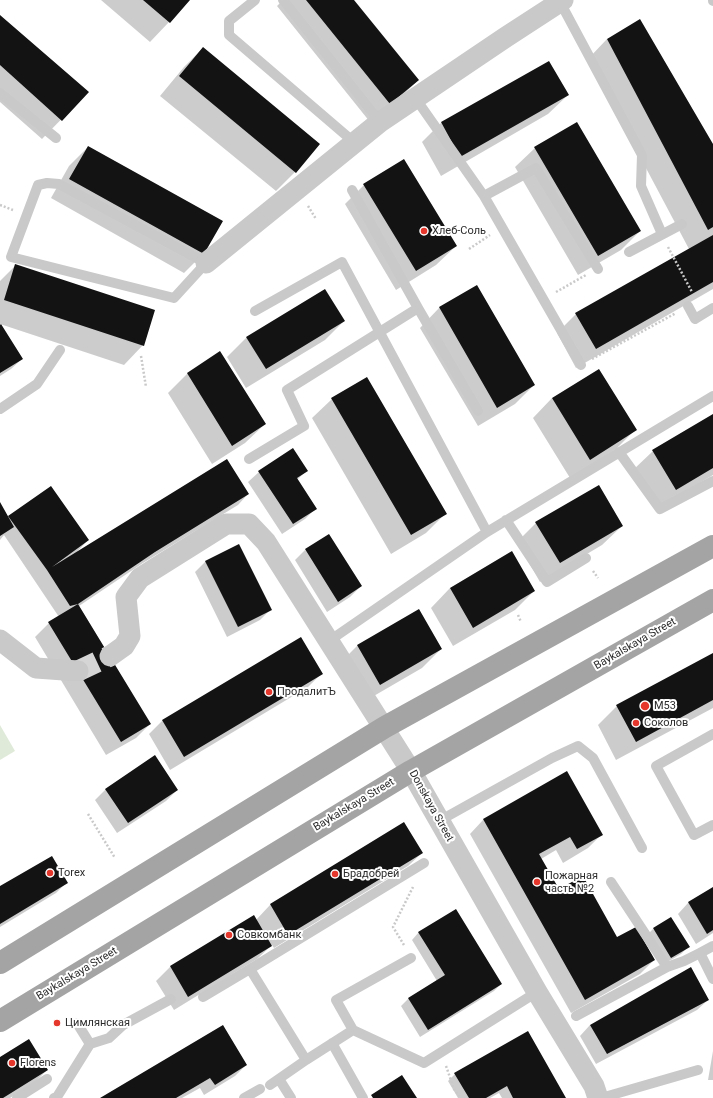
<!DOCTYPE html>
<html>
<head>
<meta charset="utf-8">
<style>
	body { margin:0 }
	canvas { display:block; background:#fff }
</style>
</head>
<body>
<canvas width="713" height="1098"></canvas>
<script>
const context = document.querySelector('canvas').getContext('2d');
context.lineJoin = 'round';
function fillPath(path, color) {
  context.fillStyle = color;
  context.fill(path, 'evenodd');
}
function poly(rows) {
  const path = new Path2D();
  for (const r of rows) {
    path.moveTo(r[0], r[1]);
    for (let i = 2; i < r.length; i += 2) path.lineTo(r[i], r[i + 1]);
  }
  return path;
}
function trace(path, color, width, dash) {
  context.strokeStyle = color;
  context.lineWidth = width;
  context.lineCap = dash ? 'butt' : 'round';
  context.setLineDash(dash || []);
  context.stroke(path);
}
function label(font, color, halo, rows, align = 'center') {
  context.font = font + ' Roboto,sans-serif';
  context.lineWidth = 4;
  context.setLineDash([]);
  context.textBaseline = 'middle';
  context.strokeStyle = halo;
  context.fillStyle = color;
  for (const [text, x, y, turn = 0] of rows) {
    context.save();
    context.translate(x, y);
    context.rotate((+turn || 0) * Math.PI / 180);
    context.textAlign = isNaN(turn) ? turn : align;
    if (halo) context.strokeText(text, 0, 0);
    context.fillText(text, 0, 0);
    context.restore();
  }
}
fillPath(poly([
	[0,725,15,751,0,760]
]), '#e0ead9');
fillPath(poly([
	[101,0,188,0,169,22,150,42],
	[283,0,353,0,418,80,399,99,370,122,277,6],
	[0,16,87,93,42,139,0,102],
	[607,39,713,146,713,289,576,368,557,333,576,314,689,249,588,59],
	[203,48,295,172,276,191,160,96,184,67],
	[549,62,568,95,548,114,441,176,422,142,441,123],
	[88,147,203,254,184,273,51,198,69,166],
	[535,148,640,231,621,250,578,275,515,167],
	[364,185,456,246,436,265,396,290,345,204],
	[16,265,143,345,124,365,0,324,0,281],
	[477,286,534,385,515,404,478,426,420,328,439,308],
	[344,321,325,340,246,388,227,357,246,338],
	[0,326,22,359,11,369,0,376],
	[220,353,265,424,245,443,212,464,168,393,187,374],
	[552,398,635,430,616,449,570,478,533,418],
	[332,399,445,514,426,533,391,554,312,418],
	[713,415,713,475,656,509,633,470,653,451],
	[306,471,297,480,316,508,305,519,282,534,248,482,259,472],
	[248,494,238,505,143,563,79,606,150,724,136,738,106,755,35,637,49,623,59,617,4,535,0,540,0,504,8,517,88,540,76,553],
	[536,523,622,526,602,545,540,582,517,542],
	[238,545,270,610,260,620,227,637,195,572,205,562],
	[305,550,361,586,350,597,327,612,295,560],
	[511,552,534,591,515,610,453,646,431,608,450,588],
	[419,610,441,649,422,668,360,704,338,665,357,646],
	[713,654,713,708,616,760,598,725,617,706],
	[322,673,308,687,170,770,149,734,163,720],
	[567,773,602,834,588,848,563,863,556,850,541,859,558,890,617,939,654,960,640,974,571,1013,470,834,483,820],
	[106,789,177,790,166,801,117,833,95,800],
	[404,823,422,853,408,866,274,948,272,945,257,959,174,1010,156,981,170,967,254,916,256,920,270,905],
	[67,882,56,893,0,927,0,887],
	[713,888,713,933,696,944,678,914,688,903],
	[653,929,688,947,681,954,664,964,646,936],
	[419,932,501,984,494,991,420,1037,401,1006,408,999,437,981,412,940],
	[708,1000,697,1010,596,1064,580,1036,590,1025],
	[713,1051,713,1080,708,1080],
	[0,1058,47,1070,33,1084,10,1098,0,1098],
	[246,1065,235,1076,204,1095,200,1088,182,1098,102,1098],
	[455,1074,565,1098,502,1098,499,1093,490,1098,458,1098,448,1081]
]), '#0003');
fillPath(poly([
	[143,0,190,0,170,23],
	[306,0,354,0,419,80,390,104],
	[0,15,89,92,62,121,0,65],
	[640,19,713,144,713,227,708,230,607,39],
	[203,47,320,144,296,173,179,76],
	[549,61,569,95,460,157,441,122],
	[577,122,641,231,598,256,534,147],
	[88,146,223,221,204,254,69,179],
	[404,159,457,246,416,271,363,184],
	[713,235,713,282,596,349,575,313],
	[15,264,155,310,144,346,4,300],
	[477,285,535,385,497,408,439,307],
	[325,289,345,321,266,369,246,337],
	[1,324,23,359,0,373,0,325],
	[220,351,266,424,232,446,187,373],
	[599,369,637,430,590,460,552,398],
	[367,377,447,514,411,535,331,398],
	[713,414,713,468,676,490,652,450],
	[293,448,308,471,297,478,317,509,293,524,258,471],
	[227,459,249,494,155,552,78,604,70,606,47,570,8,516,51,486,89,540,52,567],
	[599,485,623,526,560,563,535,522],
	[0,502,14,527,0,536],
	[329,534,362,586,338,602,305,549],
	[239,544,272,610,238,627,205,561],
	[512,551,535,591,473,628,450,588],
	[78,604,151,724,121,742,48,622],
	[419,609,442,649,380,685,357,645],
	[301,637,323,674,184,757,162,720],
	[713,653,713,700,636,742,616,705],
	[155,755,178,790,128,823,105,789],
	[567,771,603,835,577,849,570,837,539,854,559,889,583,876,617,937,636,927,655,960,585,1000,483,819],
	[404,822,423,853,288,935,270,904],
	[52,856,68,883,0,924,0,886],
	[713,887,713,930,707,934,688,902],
	[456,909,502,984,428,1030,408,998,445,975,418,932],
	[254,915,272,946,188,997,170,966],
	[671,917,690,947,671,958,653,928],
	[691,967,709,1000,607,1054,590,1025],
	[223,1025,247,1065,215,1085,210,1078,176,1098,100,1098],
	[528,1031,566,1098,513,1098,507,1086,486,1098,469,1098,454,1073],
	[29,1039,48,1070,3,1098,0,1098,0,1057],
	[402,1075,417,1098,373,1098,371,1095]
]), '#131313');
trace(poly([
	[78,671,110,656]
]), '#d5d5d5', 21, [21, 10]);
trace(poly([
	[0,205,13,210],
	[308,206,316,219],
	[668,247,692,292],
	[469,249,490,235],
	[556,292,586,275],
	[141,356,146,387],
	[592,359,676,313],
	[593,571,598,578],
	[518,615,521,622],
	[88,814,115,858],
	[404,945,393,927,413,887],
	[446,1066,454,1089,461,1098]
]), '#c9c9c9', 2.5, [2, 2]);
trace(poly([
	[255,0,229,21,229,35,355,143],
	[283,0,380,122],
	[713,0,713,1],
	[560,2,642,155,641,186,662,234],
	[0,93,56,138],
	[416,99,484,196,581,365],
	[47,183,59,184,206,263,174,298,11,257,38,185,47,183],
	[352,190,418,308],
	[484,196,536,168,598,269],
	[629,252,682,224],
	[688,306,695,319,713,308],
	[255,311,342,262,487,532],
	[0,409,37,384,60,350],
	[619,452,660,509,713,481],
	[249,459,304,426,287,390,418,308,478,411],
	[506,520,547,582,586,558],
	[329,641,487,532,713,396],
	[713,734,656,766,694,835,713,825],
	[439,821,552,758,578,746,593,758,642,848],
	[424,863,250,969,306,1060,353,1030,424,1063,537,992],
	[700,953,713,946],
	[667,967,684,961,700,953,713,979],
	[203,997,250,969],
	[576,1016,667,967,611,882],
	[77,1023,90,1044],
	[353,1030,336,1000,411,958],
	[332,1043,363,1098],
	[279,1079,291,1098],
	[270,1085,306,1060],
	[17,1098,47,1079],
	[54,1098,57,1097,90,1044,109,1038,123,1025,171,999],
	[244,1098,260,1089],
	[601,1098,698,1070]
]), '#c9c9c9', 10);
trace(poly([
	[206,263,380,122,506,37,563,0],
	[0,640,36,668,78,671],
	[110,656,124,646,130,636,126,597,140,578,226,524,249,524,266,542,411,771,537,992,594,1086,598,1098]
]), '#c9c9c9', 21);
trace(poly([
	[0,963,385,727,713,546],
	[0,1021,411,771,713,600]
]), '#a4a4a4', 22);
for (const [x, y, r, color] of [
	[424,231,4,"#e5372b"],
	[269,692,4,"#e5372b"],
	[645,706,5,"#e5372b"],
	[636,723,4,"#e5372b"],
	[50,873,4,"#e5372b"],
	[335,874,4,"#e5372b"],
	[537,882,4,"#e5372b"],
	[229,935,4,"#e5372b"],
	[57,1023,4,"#e5372b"],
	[12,1063,4,"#e5372b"]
]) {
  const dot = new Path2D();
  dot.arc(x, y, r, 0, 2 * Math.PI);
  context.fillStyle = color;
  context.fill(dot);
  trace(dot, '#fff', 1.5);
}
label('11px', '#2c2c2c', '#fff', [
	["Хлеб-Соль",432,231],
	["ПродалитЪ",277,692],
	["М53",654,706],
	["Соколов",644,723],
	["Torex",58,873],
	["Брадобрей",343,874],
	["Пожарная",545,876],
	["часть №2",545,889],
	["Совкомбанк",237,935],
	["Цимлянская",65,1023],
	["Florens",20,1063]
], 'left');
label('11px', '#2c2c2c', '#fff', [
	["Baykalskaya Street",635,644,-30],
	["Baykalskaya Street",354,805,-31],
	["Donskaya Street",431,806,61],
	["Baykalskaya Street",77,974,-31]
]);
</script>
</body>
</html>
